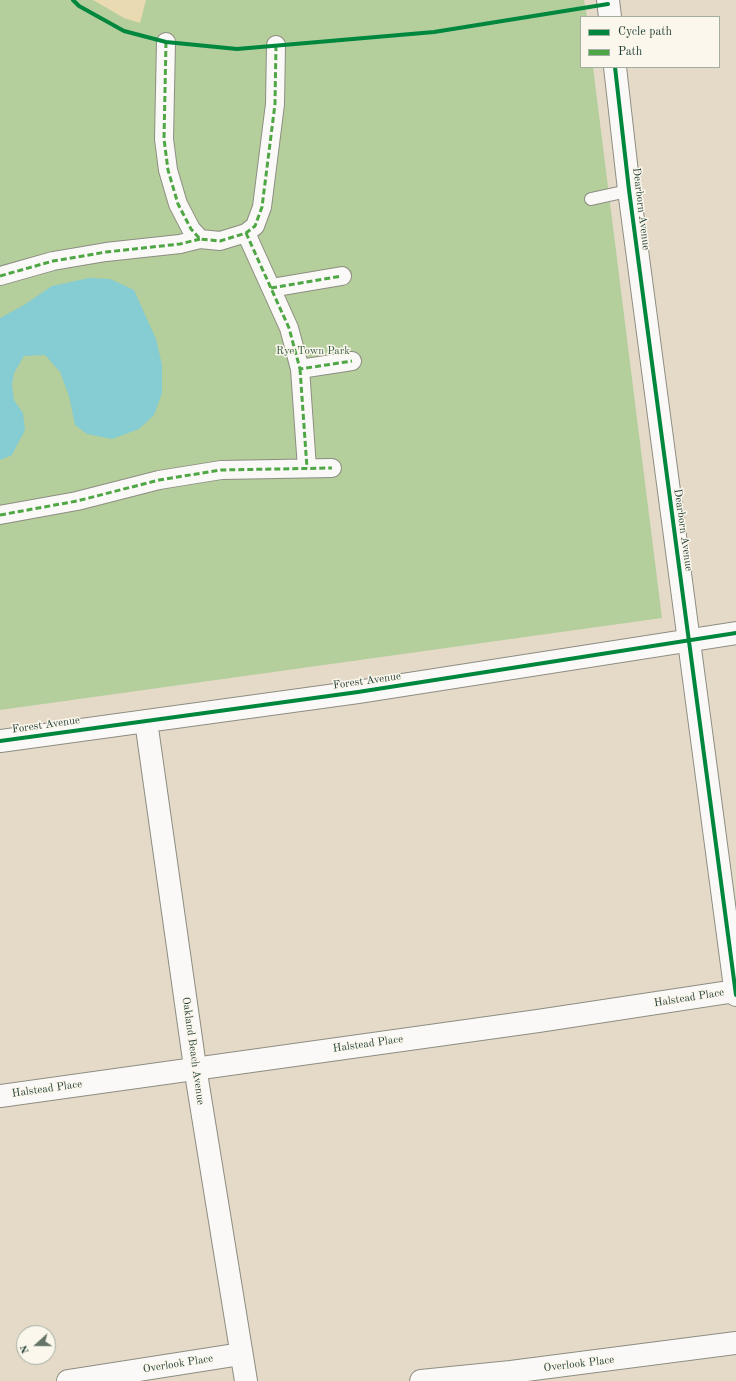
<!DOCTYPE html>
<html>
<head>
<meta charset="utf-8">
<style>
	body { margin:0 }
	#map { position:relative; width:736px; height:1381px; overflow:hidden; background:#e5dac8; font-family:"Old Standard TT",serif }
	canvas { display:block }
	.legend { position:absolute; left:580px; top:16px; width:140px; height:52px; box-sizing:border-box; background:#fbf7ec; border:1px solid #a3ada2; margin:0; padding:5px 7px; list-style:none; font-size:12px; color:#1f3d34 }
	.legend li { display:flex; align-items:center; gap:8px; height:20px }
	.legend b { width:20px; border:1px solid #a3ada2 }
	.north { position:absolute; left:16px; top:1325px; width:40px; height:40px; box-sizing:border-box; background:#fbf7ec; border:1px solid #a3ada2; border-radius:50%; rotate:249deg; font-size:11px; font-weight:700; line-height:16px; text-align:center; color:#1f3d34 }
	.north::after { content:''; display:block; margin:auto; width:14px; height:18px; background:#647468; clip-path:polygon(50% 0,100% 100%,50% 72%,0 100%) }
</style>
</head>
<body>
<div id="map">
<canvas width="736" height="1381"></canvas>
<ul class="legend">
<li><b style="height:5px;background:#00873e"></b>Cycle path</li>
<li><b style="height:5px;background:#4fa644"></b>Path</li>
</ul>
<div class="north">N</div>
</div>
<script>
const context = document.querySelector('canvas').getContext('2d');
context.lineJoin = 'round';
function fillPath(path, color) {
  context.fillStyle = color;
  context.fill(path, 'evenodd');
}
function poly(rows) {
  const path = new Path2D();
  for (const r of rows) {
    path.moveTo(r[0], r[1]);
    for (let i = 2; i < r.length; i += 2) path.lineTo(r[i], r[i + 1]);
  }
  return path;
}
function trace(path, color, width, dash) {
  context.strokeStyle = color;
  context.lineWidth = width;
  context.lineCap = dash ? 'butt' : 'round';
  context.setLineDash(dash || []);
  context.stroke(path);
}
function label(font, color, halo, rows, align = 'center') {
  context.font = font + ' "Old Standard TT",serif';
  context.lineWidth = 3;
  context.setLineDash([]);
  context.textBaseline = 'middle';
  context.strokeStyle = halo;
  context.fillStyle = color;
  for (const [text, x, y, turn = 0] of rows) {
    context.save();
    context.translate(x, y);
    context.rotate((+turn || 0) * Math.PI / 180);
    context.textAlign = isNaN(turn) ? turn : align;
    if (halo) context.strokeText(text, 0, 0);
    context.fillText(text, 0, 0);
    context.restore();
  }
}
fillPath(poly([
	[0,0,584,0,587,17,581,17,581,67,593,67,662,618,0,710]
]), '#b4ce9c');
fillPath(poly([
	[93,0,146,0,140,23,124,18]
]), '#eadab1');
fillPath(poly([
	[89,278,110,279,134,290,156,339,162,365,162,393,154,415,139,429,112,439,87,434,75,425,69,396,60,372,45,355,24,356,14,373,12,385,14,400,23,413,25,430,12,455,0,460,0,318,24,305,52,286]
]), '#86ccd3');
const service = poly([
	[591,199,623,192,629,190]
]);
const pedestrian = poly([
	[166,42,164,139,168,170,178,204,191,229,200,239,220,241,246,233,255,226,262,207,275,104,276,45],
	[246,233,289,328,300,369,352,361],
	[0,276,53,261,106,252,180,244,200,239],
	[271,288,342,276],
	[300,369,307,468],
	[0,515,77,501,159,480,221,470,332,468]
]);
const minor = poly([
	[608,0,610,17],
	[615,67,629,190,736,995],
	[0,1096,538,1021,735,991],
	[68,1381,241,1354],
	[421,1381,511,1372,736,1343]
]);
const tertiary = poly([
	[146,721,195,1067,246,1381],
	[0,741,358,692,736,633]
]);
trace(service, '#8d8d82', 14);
trace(pedestrian, '#8d8d82', 20);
trace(minor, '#8d8d82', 24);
trace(tertiary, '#8d8d82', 24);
trace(service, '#fbf9f7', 12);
trace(pedestrian, '#fbf9f7', 18);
trace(minor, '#fbf9f7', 22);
trace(tertiary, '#fbf9f7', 22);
trace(poly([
	[166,42,164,139,168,170,178,204,191,229,200,239,220,241,246,233,255,226,262,207,275,104,276,45],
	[246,233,289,328,300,369,352,361],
	[0,276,53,261,106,252,180,244,200,239],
	[271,288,342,276],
	[300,369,307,468],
	[0,515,77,501,159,480,221,470,332,468]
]), '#4fa644', 3, [6, 3]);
trace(poly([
	[73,0,79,6,124,31,166,42,237,49,434,32,608,4],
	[615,67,629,190,736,995],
	[0,741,358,692,736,633]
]), '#00873e', 4);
label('11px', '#1f3d34', '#fbf7ec', [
	["Dearborn Avenue",641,209,83],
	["Dearborn Avenue",683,530,82],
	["Forest Avenue",367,681,-8],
	["Forest Avenue",46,725,-8],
	["Halstead Place",689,998,-9],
	["Halstead Place",368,1044,-8],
	["Oakland Beach Avenue",193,1051,82],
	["Halstead Place",47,1089,-8],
	["Overlook Place",178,1364,-9],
	["Overlook Place",579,1364,-7]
]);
label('11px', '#3a5f45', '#fbf7ec', [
	["Rye Town Park",313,351]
]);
</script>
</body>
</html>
